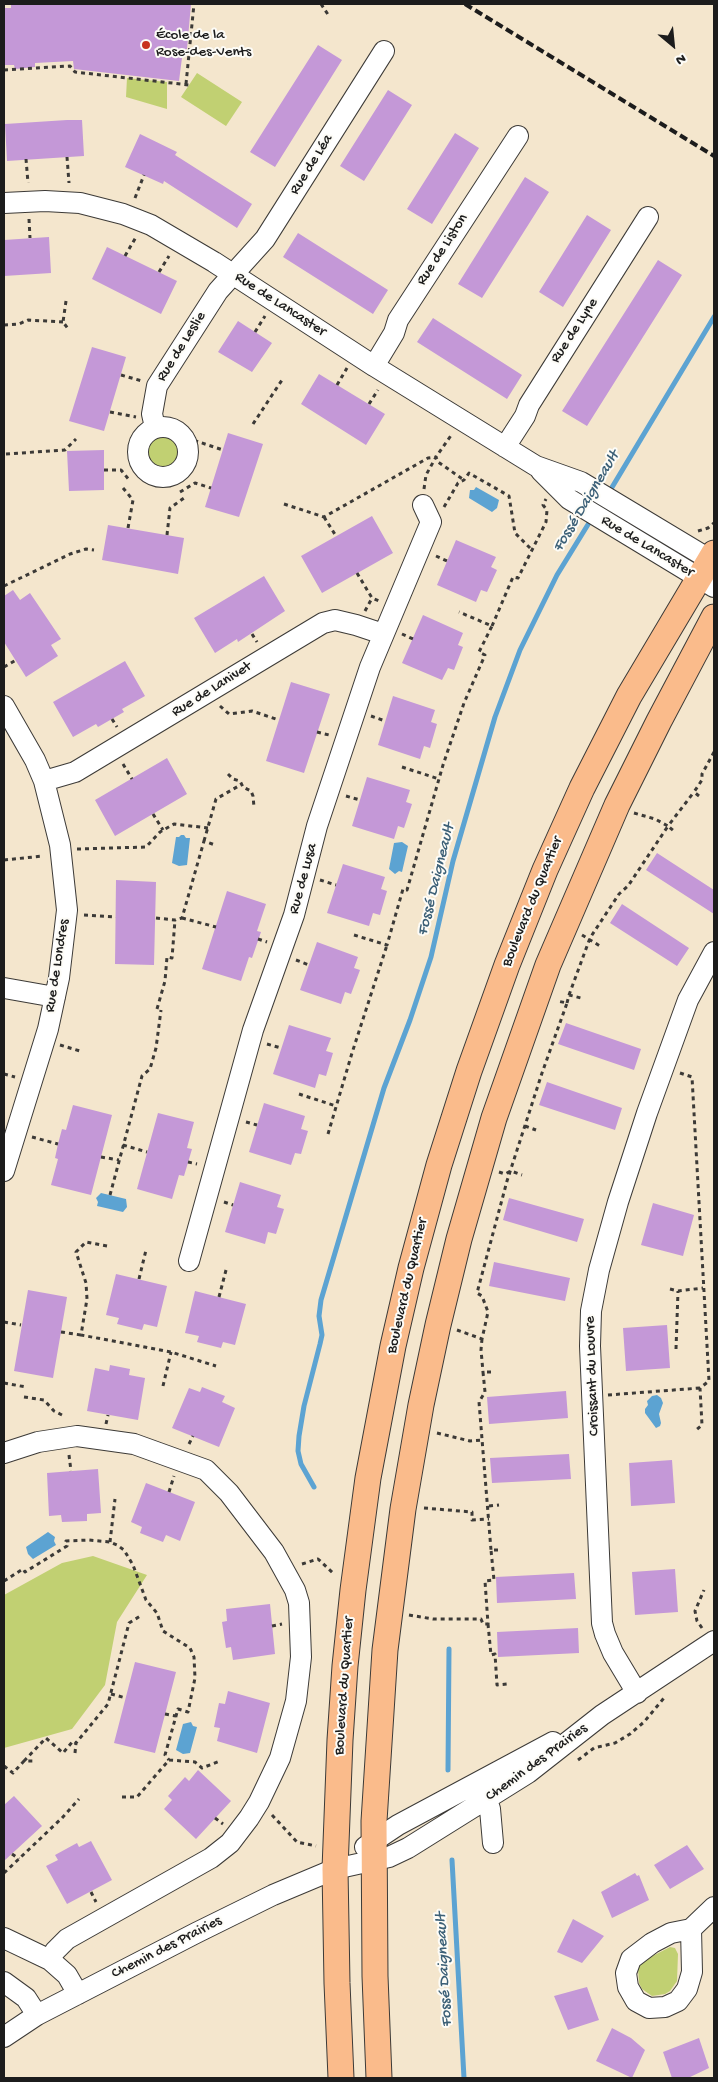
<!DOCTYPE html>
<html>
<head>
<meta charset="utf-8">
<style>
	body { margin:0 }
	#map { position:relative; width:718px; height:2082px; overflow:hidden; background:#f4e6cd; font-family:"Gochi Hand",sans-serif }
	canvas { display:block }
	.frame { position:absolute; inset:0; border:5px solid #1c1c1c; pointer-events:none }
	.north { position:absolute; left:648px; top:20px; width:50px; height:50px; -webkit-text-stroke:4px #fdfcf7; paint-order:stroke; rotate:152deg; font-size:14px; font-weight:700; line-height:20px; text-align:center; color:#1c1c1c }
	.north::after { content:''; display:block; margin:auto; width:18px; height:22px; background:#1c1c1c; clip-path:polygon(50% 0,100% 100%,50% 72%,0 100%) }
</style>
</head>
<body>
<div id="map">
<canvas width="718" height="2082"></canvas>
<div class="frame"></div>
<div class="north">N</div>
</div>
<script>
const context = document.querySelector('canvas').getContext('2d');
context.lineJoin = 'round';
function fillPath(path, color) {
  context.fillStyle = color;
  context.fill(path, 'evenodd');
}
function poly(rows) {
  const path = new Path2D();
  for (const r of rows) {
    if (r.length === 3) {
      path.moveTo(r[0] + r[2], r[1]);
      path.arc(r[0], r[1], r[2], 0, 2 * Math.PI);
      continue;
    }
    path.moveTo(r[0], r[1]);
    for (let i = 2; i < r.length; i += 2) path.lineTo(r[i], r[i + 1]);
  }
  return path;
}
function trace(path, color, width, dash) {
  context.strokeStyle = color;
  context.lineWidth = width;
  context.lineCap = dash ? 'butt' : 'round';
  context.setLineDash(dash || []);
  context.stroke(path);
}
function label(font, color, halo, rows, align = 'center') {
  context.font = font + ' "Gochi Hand",sans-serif';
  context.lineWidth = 4;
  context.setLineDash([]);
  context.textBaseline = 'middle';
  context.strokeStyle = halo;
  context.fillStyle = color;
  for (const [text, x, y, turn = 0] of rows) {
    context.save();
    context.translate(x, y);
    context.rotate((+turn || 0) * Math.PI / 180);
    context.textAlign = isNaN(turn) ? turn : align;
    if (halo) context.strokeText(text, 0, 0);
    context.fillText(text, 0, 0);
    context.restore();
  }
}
fillPath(poly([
	[197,73,242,102,226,126,181,97],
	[127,78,167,82,167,109,126,97],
	[163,452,15],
	[93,1556,147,1575,117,1622,105,1685,72,1729,4,1748,4,1595,62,1563],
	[670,1947,675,1948,678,1954,677,1981,670,1991,665,1994,652,1996,642,1989,639,1983,638,1968,643,1961]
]), '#c1d072');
fillPath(poly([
	[476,487,499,500,497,508,492,512,469,498,470,490,474,490],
	[181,835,184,835,186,838,190,838,187,865,179,866,172,863,176,837,179,837],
	[402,842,408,846,402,872,399,871,395,874,389,869,394,843],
	[101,1193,126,1199,127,1207,123,1212,97,1206,98,1202,96,1198],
	[657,1395,661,1398,663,1403,659,1414,661,1423,660,1426,656,1428,645,1413,645,1409,648,1405,647,1401,652,1396],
	[48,1532,55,1537,54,1541,56,1545,33,1559,28,1554,26,1547],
	[191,1722,193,1726,197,1727,190,1753,183,1754,176,1750,183,1724]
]), '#5ca3d2');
trace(poly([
	[608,494,714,317],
	[314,1487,301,1464,298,1451,299,1436,304,1406,320,1344,322,1335,319,1316,321,1300,384,1088,410,1020,431,957,453,861,495,717,520,650,557,575,592,518],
	[448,1770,449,1649],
	[452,1860,464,2078]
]), '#5ca3d2', 5);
fillPath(poly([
	[11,4,191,4,187,49,183,50,179,81,74,69,73,61,35,63,35,67,15,69,14,65,4,65,4,8,11,8],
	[318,45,342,60,275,167,250,152],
	[388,90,412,105,364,181,340,166],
	[67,120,82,120,84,156,7,161,5,124],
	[455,133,479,148,432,224,407,209],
	[140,134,177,152,175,155,252,204,237,228,164,181,163,184,125,167],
	[525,177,549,192,482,298,458,284],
	[587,215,611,230,563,307,539,292],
	[298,233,388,290,373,314,283,257],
	[49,237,51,273,4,276,4,240],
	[107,247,177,281,161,314,92,279],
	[658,260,682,275,587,426,562,411],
	[433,318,522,375,507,399,417,342],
	[238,321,272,343,252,372,218,352],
	[92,347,126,357,104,431,69,421],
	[319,374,385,414,366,445,301,404],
	[228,433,263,444,239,517,205,507],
	[104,450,104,490,69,491,67,451],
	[372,516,393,553,322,593,301,556],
	[108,525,184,538,178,574,102,560],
	[456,540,496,557,491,567,497,570,487,592,481,590,476,602,437,585],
	[264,576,285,611,238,642,237,639,215,653,194,618],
	[13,590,20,600,30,593,61,639,51,645,58,656,26,677,4,642,4,596],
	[423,615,463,633,458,645,463,647,454,670,448,668,442,680,402,663],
	[125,661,145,696,122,709,124,712,98,727,96,724,73,737,53,702],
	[291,682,330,694,304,773,266,761],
	[393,696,435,710,431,722,437,724,430,748,424,746,420,759,378,745],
	[167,758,187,794,115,836,95,800],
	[367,777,410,790,406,802,412,804,404,828,398,826,394,839,352,826],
	[657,853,714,890,714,914,646,870],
	[343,864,385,877,381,889,387,891,380,915,373,913,369,926,327,913],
	[116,880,156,882,154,965,115,964],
	[227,891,266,904,257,931,261,932,252,958,249,957,241,981,202,969],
	[622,904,689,948,677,966,610,923],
	[317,942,358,957,354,968,360,970,351,994,345,992,341,1004,300,990],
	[566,1023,641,1049,634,1070,558,1044],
	[289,1025,331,1038,326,1051,333,1053,326,1076,319,1074,315,1088,273,1074],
	[547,1082,622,1108,615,1130,539,1105],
	[264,1103,305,1116,301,1129,308,1131,301,1154,295,1153,291,1165,249,1152],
	[73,1105,112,1115,91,1195,51,1185,58,1159,55,1158,58,1144,62,1129,66,1130],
	[158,1113,194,1122,187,1148,192,1149,184,1176,179,1175,172,1199,137,1189],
	[240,1182,281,1195,277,1207,284,1209,276,1234,268,1232,265,1244,225,1232],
	[509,1198,584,1219,577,1242,503,1220],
	[653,1203,694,1215,683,1256,641,1245],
	[494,1262,570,1278,565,1301,489,1286],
	[116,1274,167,1286,157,1327,144,1324,142,1330,117,1324,119,1318,106,1315],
	[28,1290,67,1297,53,1378,14,1371],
	[195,1291,246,1304,235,1345,223,1342,221,1348,197,1342,199,1336,185,1333],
	[667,1325,670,1368,626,1371,623,1328],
	[110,1365,130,1369,129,1375,145,1378,138,1420,87,1411,95,1368,109,1371],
	[202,1387,225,1396,222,1402,235,1408,219,1447,172,1428,189,1388,200,1392],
	[566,1391,568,1418,489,1424,487,1397],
	[569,1454,571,1479,492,1483,490,1458],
	[672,1460,675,1503,631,1506,629,1463],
	[98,1469,101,1513,87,1514,87,1521,62,1522,61,1515,49,1516,47,1473],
	[146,1483,195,1502,180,1541,166,1535,163,1542,140,1533,142,1527,131,1522],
	[675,1569,678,1612,635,1615,632,1572],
	[574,1573,576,1599,497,1603,496,1577],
	[270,1604,275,1654,233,1660,231,1647,226,1648,222,1622,227,1621,226,1609],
	[578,1628,579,1653,498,1657,497,1632],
	[135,1662,176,1672,155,1753,114,1743],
	[228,1691,270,1703,257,1753,217,1741,220,1728,214,1727,219,1703,225,1704],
	[198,1770,231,1801,196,1839,164,1809,172,1800,168,1796,185,1777,189,1781],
	[14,1796,42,1826,4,1861,4,1805],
	[91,1841,112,1880,67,1904,46,1866,58,1860,55,1855,77,1843,79,1847],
	[687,1845,704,1869,670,1889,654,1865],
	[635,1873,637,1876,639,1875,649,1900,612,1918,601,1892],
	[573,1919,604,1936,582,1963,557,1952],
	[587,1987,599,2020,568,2030,554,1996],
	[612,2028,631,2038,645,2050,632,2078,596,2061],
	[699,2038,709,2068,688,2078,672,2078,663,2052]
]), '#c498d7');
const minor = poly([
	[4,203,45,201,80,203,123,214,151,225,214,262,374,366,536,466,581,482,714,562],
	[374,366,394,333,398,320,518,136],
	[163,452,25],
	[155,427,152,414,157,386,218,291,265,239,384,51],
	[505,447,525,416,529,405,648,217],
	[541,471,569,499,714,587],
	[4,706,35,760,44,781,60,845,67,910,59,978,48,1029,4,1171],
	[44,781,75,772,323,623,335,620,356,625,383,634],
	[4,988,55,997],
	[189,1261,253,1030,294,915,317,826,370,667,431,522,423,505],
	[4,1453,38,1442,77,1436,134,1444,206,1470,229,1493,274,1552,295,1590,299,1603,301,1657,296,1701,280,1758,259,1802,249,1818,230,1843,211,1858,67,1939,55,1951,50,1960],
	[637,1693,613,1653,605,1634,602,1623,590,1346,591,1311,599,1270,618,1202,647,1113,688,1000,714,952],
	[487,1800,490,1809,493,1843],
	[365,1847,398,1825,553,1742],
	[691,1929,692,1972,687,1989,678,2001,665,2007,649,2008,636,2001,628,1987,626,1973,631,1959,652,1943,671,1933,691,1929,714,1907],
	[4,1938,50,1960,67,1975,78,1994],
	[4,1982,26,1998,37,2015],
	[4,2037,37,2015,196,1933,273,1895,335,1869,389,1857,408,1848,528,1773,602,1715,714,1641]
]);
const major = poly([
	[341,2078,337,1983,335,1869,340,1740,345,1666,353,1590,368,1478,393,1346,411,1268,439,1165,469,1071,507,965,545,870,582,788,629,696,714,553],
	[379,2078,375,1976,374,1821,385,1650,403,1509,421,1405,438,1325,459,1239,494,1118,548,965,617,805,659,721,714,617]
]);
trace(minor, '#3c3a37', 22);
trace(major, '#3c3a37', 27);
trace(poly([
	[321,4,329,16],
	[4,70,70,66,75,72,189,85],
	[186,84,194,4],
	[67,157,69,183],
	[26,159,28,183],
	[135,198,144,175],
	[29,219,30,238],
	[125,256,136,237],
	[159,272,169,256],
	[66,301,63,322,69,330],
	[4,325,19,324,28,320,63,322],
	[255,332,265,316],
	[121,375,142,381],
	[337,385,347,368],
	[369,404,378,390],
	[110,412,136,417],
	[253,424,282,380],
	[187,443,193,440,223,450],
	[6,454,65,450,76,439],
	[104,470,121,470,130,481],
	[123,488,133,500,128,528],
	[424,489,426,475,436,457,452,434],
	[180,492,195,483,211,488],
	[284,504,324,517,428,458,436,457,438,462,464,480],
	[444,507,458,483,464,480,469,473,509,496,515,533,532,550],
	[324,517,336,536],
	[698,531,708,528,714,523],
	[167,535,170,508,184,498],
	[436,556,447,561],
	[357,573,372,598,379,601],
	[4,586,70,554,86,549,94,550],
	[365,611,372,598],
	[492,626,513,577,518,578,546,522,547,510,543,505,546,499],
	[252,634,257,642],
	[402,634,413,639],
	[4,667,16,660],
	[220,706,229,714,252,711,279,720],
	[371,716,385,721],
	[112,719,117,727],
	[317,732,329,735],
	[123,764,132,779],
	[402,767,439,779],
	[228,774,233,779,240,781,243,787,251,791,253,796,254,807],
	[346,796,360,800],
	[699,796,694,792,702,780,702,774,714,752],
	[634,813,655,819,668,826,694,792],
	[153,814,163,830],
	[204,841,216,799,242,784],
	[77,849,146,847,160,832,174,824,208,828],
	[4,860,43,856],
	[320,880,336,885],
	[84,915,116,917],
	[156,918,175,920,182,918,204,841,215,845],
	[182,918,216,927],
	[354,935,387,945,403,889,407,890,443,765,464,703,485,655,479,652,492,626,459,612],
	[582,935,600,946],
	[258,939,267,942],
	[296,960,309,965],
	[569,995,590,938,619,894,628,886,668,826,675,832],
	[567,1003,569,995,581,998],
	[157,1009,165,981,167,957,172,958,175,920],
	[267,1044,281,1048],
	[60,1045,80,1051],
	[680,1073,692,1077,709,1381,700,1388,702,1425,695,1431],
	[4,1074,15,1077],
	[299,1094,336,1106],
	[246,1122,257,1125],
	[525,1126,536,1130],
	[328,1134,352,1053,387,945],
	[32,1137,58,1144],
	[123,1145,147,1152],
	[101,1157,119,1160],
	[188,1162,197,1164],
	[499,1172,505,1174,511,1171,522,1175],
	[110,1195,142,1076,150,1069,156,1048,161,1010],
	[224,1202,233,1205],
	[107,1246,86,1242,76,1252,86,1283,87,1299,81,1335,171,1352,216,1366],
	[139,1279,146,1250],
	[670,1289,678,1291,703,1288],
	[219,1297,226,1270],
	[4,1322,21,1325],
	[457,1330,482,1339,488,1312,482,1296,477,1293,507,1181,542,1073,567,1003,557,1001],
	[61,1332,81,1335],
	[482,1339,481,1350,483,1372],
	[676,1349,678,1291],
	[491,1372,483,1372,485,1392,479,1402,491,1550],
	[4,1383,26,1387],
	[163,1386,171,1352],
	[608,1395,700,1388],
	[24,1397,44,1400,54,1411,64,1416],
	[106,1424,108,1415],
	[437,1433,470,1441,483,1440],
	[189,1444,193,1436],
	[69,1455,71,1471],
	[169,1492,174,1476],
	[489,1506,499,1505],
	[424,1508,472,1512,472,1520,489,1519],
	[110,1542,115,1499],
	[302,1564,318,1559,334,1574],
	[4,1581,23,1569,25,1572,67,1546,66,1541,89,1540,110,1542,117,1545,124,1550,133,1565,146,1600,157,1613,163,1631,190,1648,194,1657,195,1678,188,1712,178,1709,165,1755,169,1760],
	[409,1615,433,1619,481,1619,483,1624,488,1624,485,1581,494,1580,491,1550,501,1550],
	[488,1624,491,1655,495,1654,497,1685,507,1684],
	[272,1626,282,1624],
	[702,1628,697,1621,695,1611,704,1590],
	[111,1694,126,1698],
	[165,1714,176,1716],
	[75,1753,76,1743,108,1704,129,1623,142,1615],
	[578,1760,594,1748,615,1743,630,1734,644,1722,664,1698],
	[24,1761,46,1738,63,1753,73,1741,76,1743],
	[4,1766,13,1773,24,1761,35,1761],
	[122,1797,137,1797,169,1760,195,1762,202,1768,220,1761],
	[272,1815,297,1842,316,1846],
	[215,1818,223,1824],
	[12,1854,19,1859],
	[4,1873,62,1818,79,1799],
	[91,1892,96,1902]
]), '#3c3a37', 3, [4, 4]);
trace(minor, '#fff', 20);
trace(major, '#fabb8b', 25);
trace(poly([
	[465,4,714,156]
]), '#1c1c1c', 4, [8, 4]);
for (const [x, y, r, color] of [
	[146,45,5,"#c8321e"]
]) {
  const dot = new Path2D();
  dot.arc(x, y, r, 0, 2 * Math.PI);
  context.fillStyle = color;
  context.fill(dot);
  trace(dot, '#fdfcf7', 2);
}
label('15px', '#1c1c1c', '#fdfcf7', [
	["École de la",156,36],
	["Rose-des-Vents",156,53]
], 'left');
label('15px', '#1c1c1c', '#fdfcf7', [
	["Rue de Léa",312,165,-58],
	["Rue de Liston",443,250,-57],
	["Rue de Lancaster",280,305,33],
	["Rue de Lyne",575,331,-57],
	["Rue de Leslie",182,347,-58],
	["Rue de Lancaster",647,547,31],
	["Rue de Lanivet",212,690,-32],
	["Rue de Lusa",304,879,-75],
	["Boulevard du Quartier",533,902,-68],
	["Rue de Londres",58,966,-81],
	["Boulevard du Quartier",408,1286,-77],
	["Croissant du Louvre",593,1376,-92],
	["Boulevard du Quartier",345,1686,-86],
	["Chemin des Prairies",537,1763,-36],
	["Chemin des Prairies",167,1948,-27]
]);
label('italic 16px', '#3c6077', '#fdfcf7', [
	["Fossé Daigneault",587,502,-59],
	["Fossé Daigneault",437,880,-76],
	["Fossé Daigneault",445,1970,-93]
]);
</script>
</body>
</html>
